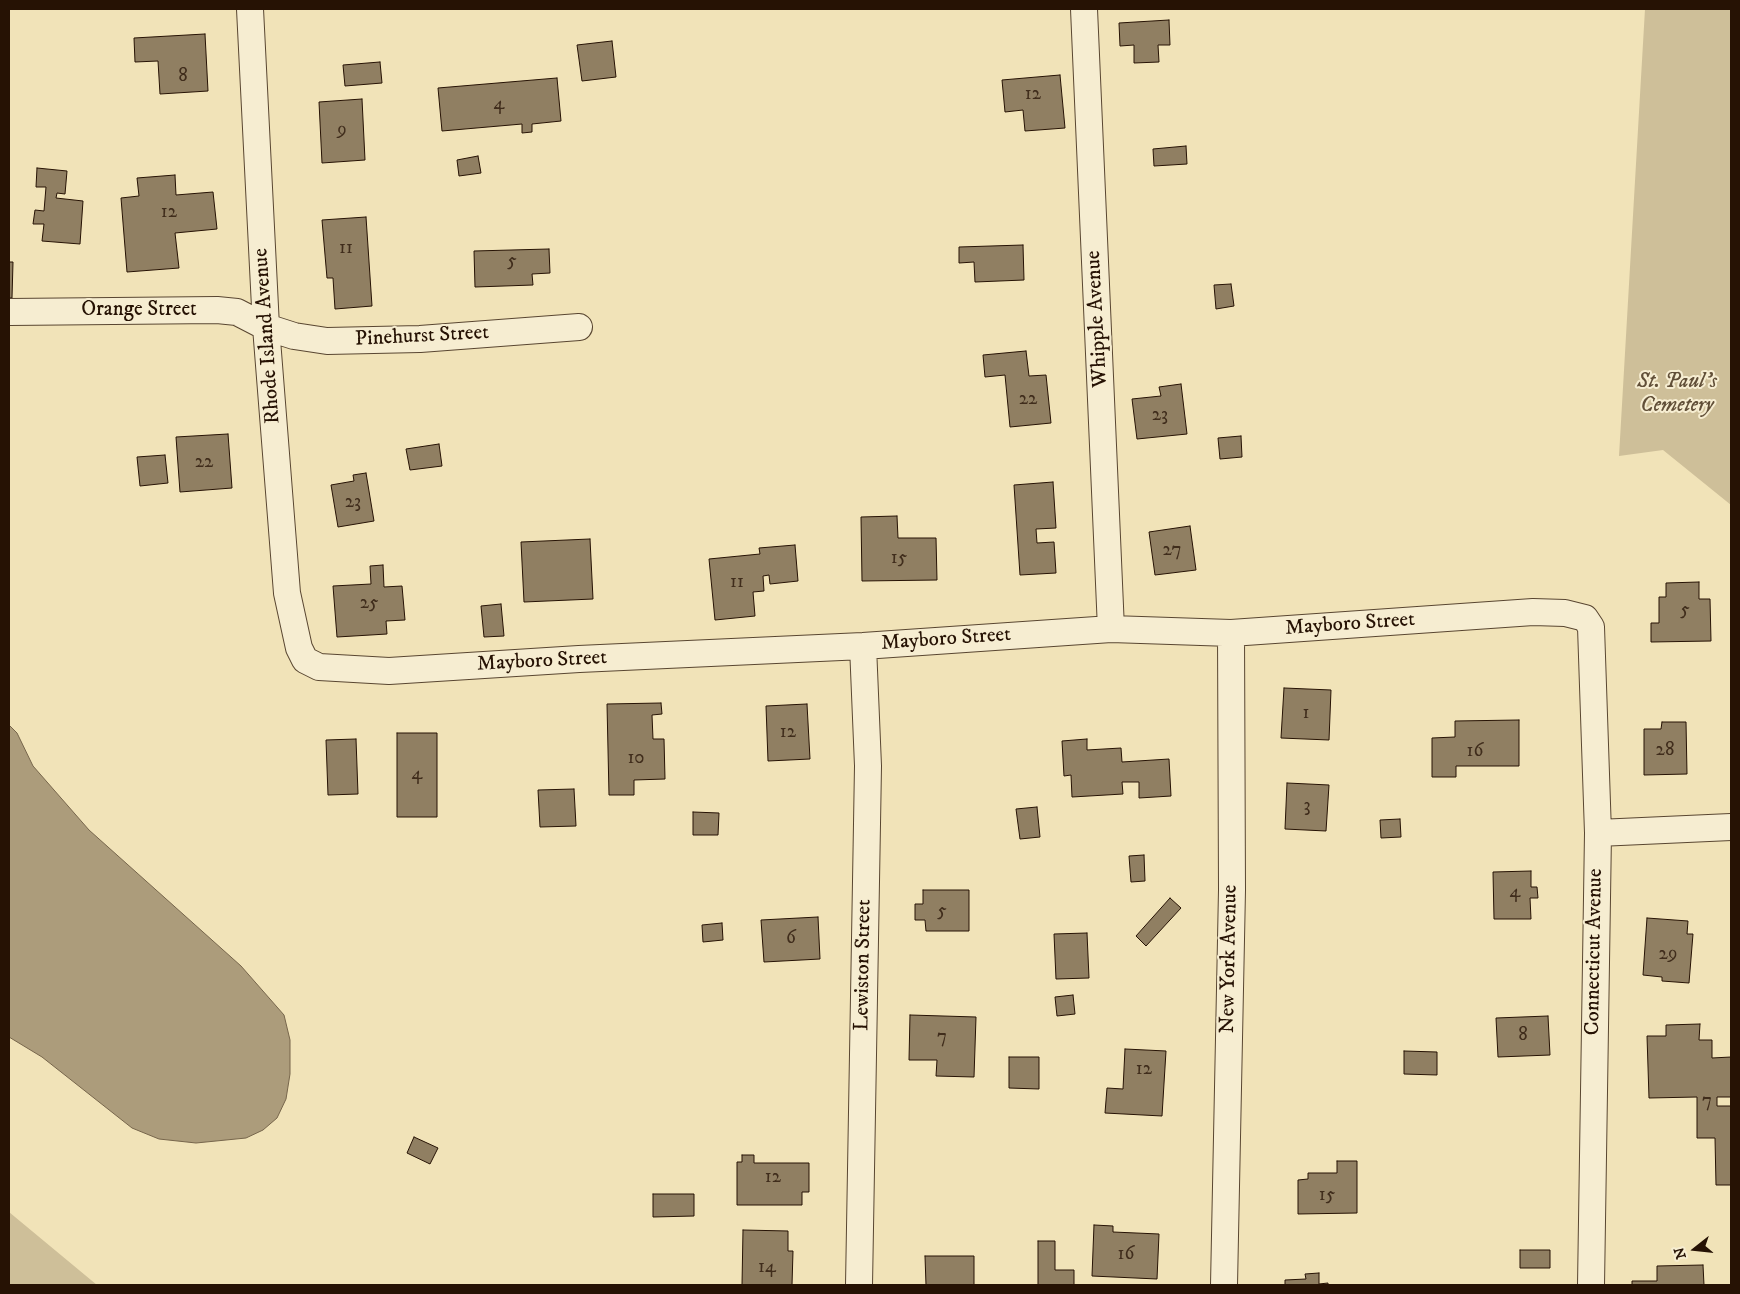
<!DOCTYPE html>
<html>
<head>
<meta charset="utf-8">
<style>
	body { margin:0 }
	#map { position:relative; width:1740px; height:1294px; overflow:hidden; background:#f1e3b8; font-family:"IM FELL DW Pica",serif }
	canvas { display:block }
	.frame { position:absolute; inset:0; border:10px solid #261204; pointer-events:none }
	.north { position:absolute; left:1670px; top:1224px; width:50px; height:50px; -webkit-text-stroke:4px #f6edd1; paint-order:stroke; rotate:254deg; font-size:14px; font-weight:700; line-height:20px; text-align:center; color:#261204 }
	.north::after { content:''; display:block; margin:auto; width:18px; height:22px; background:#261204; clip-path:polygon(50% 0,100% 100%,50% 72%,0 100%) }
</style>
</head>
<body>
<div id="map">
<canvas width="1740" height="1294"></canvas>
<div class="frame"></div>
<div class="north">N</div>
</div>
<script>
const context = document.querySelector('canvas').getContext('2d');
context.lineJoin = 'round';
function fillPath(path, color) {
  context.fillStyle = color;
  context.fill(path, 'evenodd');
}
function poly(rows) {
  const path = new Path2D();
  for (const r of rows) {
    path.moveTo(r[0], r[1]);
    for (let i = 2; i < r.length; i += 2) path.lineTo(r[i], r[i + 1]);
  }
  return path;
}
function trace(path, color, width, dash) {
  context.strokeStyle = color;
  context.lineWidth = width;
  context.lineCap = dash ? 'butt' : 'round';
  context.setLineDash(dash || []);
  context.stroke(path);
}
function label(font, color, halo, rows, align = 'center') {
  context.font = font + ' "IM FELL DW Pica",serif';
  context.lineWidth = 4;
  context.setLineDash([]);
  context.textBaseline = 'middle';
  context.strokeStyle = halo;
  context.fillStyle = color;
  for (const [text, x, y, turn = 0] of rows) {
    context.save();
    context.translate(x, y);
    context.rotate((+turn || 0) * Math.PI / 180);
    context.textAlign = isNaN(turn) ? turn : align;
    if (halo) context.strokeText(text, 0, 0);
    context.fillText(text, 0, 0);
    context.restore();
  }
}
fillPath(poly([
	[1645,9,1731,9,1731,505,1663,450,1619,456],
	[9,1212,97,1285,9,1285]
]), '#cebf99');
const water = poly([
	[9,725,17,733,33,766,89,830,241,966,284,1015,290,1040,290,1074,286,1099,277,1118,263,1130,246,1138,196,1143,159,1139,132,1128,42,1057,9,1037,9,725]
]);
fillPath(water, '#ac9c7b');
trace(water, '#76654b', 1);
const building = poly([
	[1169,20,1170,45,1158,45,1159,62,1134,63,1134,45,1120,46,1119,23,1169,20],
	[205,34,208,91,160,94,158,61,135,62,134,38,205,34],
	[612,41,616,77,582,81,577,45,612,41],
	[380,62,382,83,345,86,343,65,380,62],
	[1060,75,1065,128,1025,131,1023,110,1005,112,1002,80,1060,75],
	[557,78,561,121,532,124,532,132,522,133,522,124,442,131,438,88,557,78],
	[362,99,365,160,322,163,319,102,362,99],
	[1186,146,1187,164,1154,166,1153,149,1186,146],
	[478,156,481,173,459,176,457,160,478,156],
	[37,168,67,171,65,194,57,193,56,198,83,201,80,244,42,241,44,224,33,224,35,210,44,211,46,187,36,187,37,168],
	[175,175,176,195,213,192,217,229,175,233,179,268,127,272,121,198,139,196,137,178,175,175],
	[366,217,372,306,335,309,333,278,327,278,322,220,366,217],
	[1023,245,1024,280,975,282,974,262,959,263,959,247,1023,245],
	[549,249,550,273,532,274,533,285,475,287,474,251,549,249],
	[9,262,13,262,12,298,9,298,9,262],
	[1231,284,1234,306,1216,309,1214,285,1231,284],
	[1026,351,1029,376,1046,375,1051,423,1010,427,1005,375,985,377,983,355,1026,351],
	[1181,384,1187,434,1137,439,1132,399,1161,396,1159,387,1181,384],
	[228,434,232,488,180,492,176,437,228,434],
	[1241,436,1242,457,1220,459,1218,438,1241,436],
	[439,444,442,466,410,470,406,449,439,444],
	[165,455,168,483,140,486,137,457,165,455],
	[366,473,374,521,338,527,331,485,354,481,353,475,366,473],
	[1053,482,1056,528,1036,529,1037,543,1054,542,1056,573,1020,575,1014,485,1053,482],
	[897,516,898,538,936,538,937,580,862,581,861,517,897,516],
	[1190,526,1196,570,1155,575,1149,532,1190,526],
	[590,539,593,599,524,602,521,542,590,539],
	[795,545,798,581,770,584,769,575,763,576,764,591,753,592,755,616,715,620,709,559,760,554,759,548,795,545],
	[383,565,384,587,402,586,405,620,386,621,387,634,337,637,333,586,371,584,370,566,383,565],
	[1699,582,1699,599,1710,599,1711,641,1651,642,1651,623,1659,623,1659,597,1666,597,1666,583,1699,582],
	[501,604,504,636,484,637,481,606,501,604],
	[1284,688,1331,690,1329,740,1281,738,1284,688],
	[661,703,662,714,652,715,653,739,664,739,665,779,634,780,634,795,609,795,607,704,661,703],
	[807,704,810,759,768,761,766,706,807,704],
	[1519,720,1519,766,1456,766,1456,777,1432,777,1432,738,1455,737,1455,721,1519,720],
	[1662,722,1686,722,1687,774,1644,775,1644,729,1661,729,1662,722],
	[397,733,437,733,437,817,397,817,397,733],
	[356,739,358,794,328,795,326,740,356,739],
	[1087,739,1087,750,1121,748,1122,762,1169,759,1171,796,1139,798,1139,782,1122,782,1123,794,1072,797,1071,775,1064,776,1062,741,1087,739],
	[1287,783,1329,785,1326,831,1285,829,1287,783],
	[574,789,576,826,540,827,538,790,574,789],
	[1037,807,1040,837,1020,839,1016,809,1037,807],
	[693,812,719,813,718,835,693,835,693,812],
	[1400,819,1401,837,1381,838,1380,820,1400,819],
	[1144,855,1145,881,1131,882,1129,856,1144,855],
	[1531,871,1531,887,1537,887,1538,898,1530,898,1531,919,1494,919,1493,872,1531,871],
	[923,890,969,890,969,931,926,931,925,920,915,920,915,904,923,904,923,890],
	[1170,898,1181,908,1146,946,1136,936,1170,898],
	[818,917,820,959,764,962,761,920,818,917],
	[1647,918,1688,921,1687,934,1693,934,1689,983,1662,981,1662,977,1643,975,1647,918],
	[722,923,723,940,703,942,702,925,722,923],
	[1087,933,1089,978,1056,979,1054,934,1087,933],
	[1073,995,1075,1014,1057,1016,1055,997,1073,995],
	[910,1015,976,1017,974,1077,936,1076,937,1060,909,1060,910,1015],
	[1548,1016,1550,1055,1498,1057,1496,1018,1548,1016],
	[1700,1024,1699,1040,1712,1040,1712,1058,1731,1057,1731,1097,1717,1097,1717,1106,1731,1106,1731,1185,1716,1185,1715,1138,1697,1138,1697,1097,1649,1098,1647,1036,1666,1036,1666,1025,1700,1024],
	[1125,1049,1166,1051,1162,1116,1105,1113,1107,1088,1123,1089,1125,1049],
	[1404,1051,1437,1052,1437,1075,1404,1074,1404,1051],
	[1009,1057,1039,1057,1039,1089,1009,1088,1009,1057],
	[414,1137,438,1148,430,1164,407,1153,414,1137],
	[742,1155,754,1155,754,1163,809,1163,809,1192,802,1192,802,1205,737,1205,737,1162,742,1162,742,1155],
	[1337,1161,1357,1161,1357,1213,1298,1214,1298,1180,1308,1179,1308,1173,1337,1173,1337,1161],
	[653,1194,694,1194,694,1216,653,1217,653,1194],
	[1094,1225,1113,1226,1113,1232,1159,1234,1157,1279,1092,1276,1094,1225],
	[743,1230,788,1231,788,1251,793,1251,792,1285,742,1285,743,1230],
	[1038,1241,1055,1241,1055,1270,1074,1270,1074,1285,1038,1285,1038,1241],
	[1520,1250,1550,1250,1550,1268,1520,1268,1520,1250],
	[925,1256,974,1256,974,1285,926,1285,925,1256],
	[1703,1265,1704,1285,1632,1285,1632,1281,1657,1281,1657,1266,1703,1265],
	[1319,1273,1319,1284,1328,1283,1328,1285,1285,1285,1285,1280,1306,1279,1305,1274,1319,1273]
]);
fillPath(building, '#907f62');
trace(building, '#261204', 1);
const street = poly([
	[250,9,266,327,287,593,299,648,305,660,319,667,389,671,579,659,863,646,1111,629,1231,633,1533,612,1565,613,1585,618,1591,627,1598,833,1591,1285],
	[1084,9,1111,629],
	[9,312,217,310,237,312,266,327,294,336,327,341,420,339,579,327],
	[1598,833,1731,827],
	[859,1285,868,766,863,646],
	[1224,1285,1232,890,1231,633]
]);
trace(street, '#594631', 28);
trace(street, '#f6edd1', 26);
label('19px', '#402d1c', null, [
	["8",183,77],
	["12",1033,95],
	["4",499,105],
	["9",342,131],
	["12",169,213],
	["11",346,249],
	["5",512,262],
	["22",1028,400],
	["23",1160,416],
	["22",204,463],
	["23",353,503],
	["27",1172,551],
	["15",899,559],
	["11",737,583],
	["25",369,604],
	["5",1685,611],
	["1",1306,714],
	["12",788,733],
	["28",1665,751],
	["16",1475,752],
	["10",636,759],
	["4",417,775],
	["3",1307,807],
	["4",1515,893],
	["5",942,912],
	["6",791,939],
	["29",1668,955],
	["8",1523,1036],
	["7",942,1038],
	["12",1144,1070],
	["7",1707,1102],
	["12",773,1178],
	["15",1327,1196],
	["16",1126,1255],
	["14",767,1268]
]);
label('21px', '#261204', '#f6edd1', [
	["Orange Street",139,311],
	["Whipple Avenue",1098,319,-93],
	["Rhode Island Avenue",268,336,-94],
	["Pinehurst Street",422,337,-3],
	["Mayboro Street",1350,625,-4],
	["Mayboro Street",946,640,-4],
	["Mayboro Street",542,662,-3],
	["Connecticut Avenue",1595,952,-89],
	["New York Avenue",1230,959,-89],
	["Lewiston Street",864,965,-89]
]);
label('italic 21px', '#614f38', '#f6edd1', [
	["St. Paul's",1677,383],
	["Cemetery",1677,407]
]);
</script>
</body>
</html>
